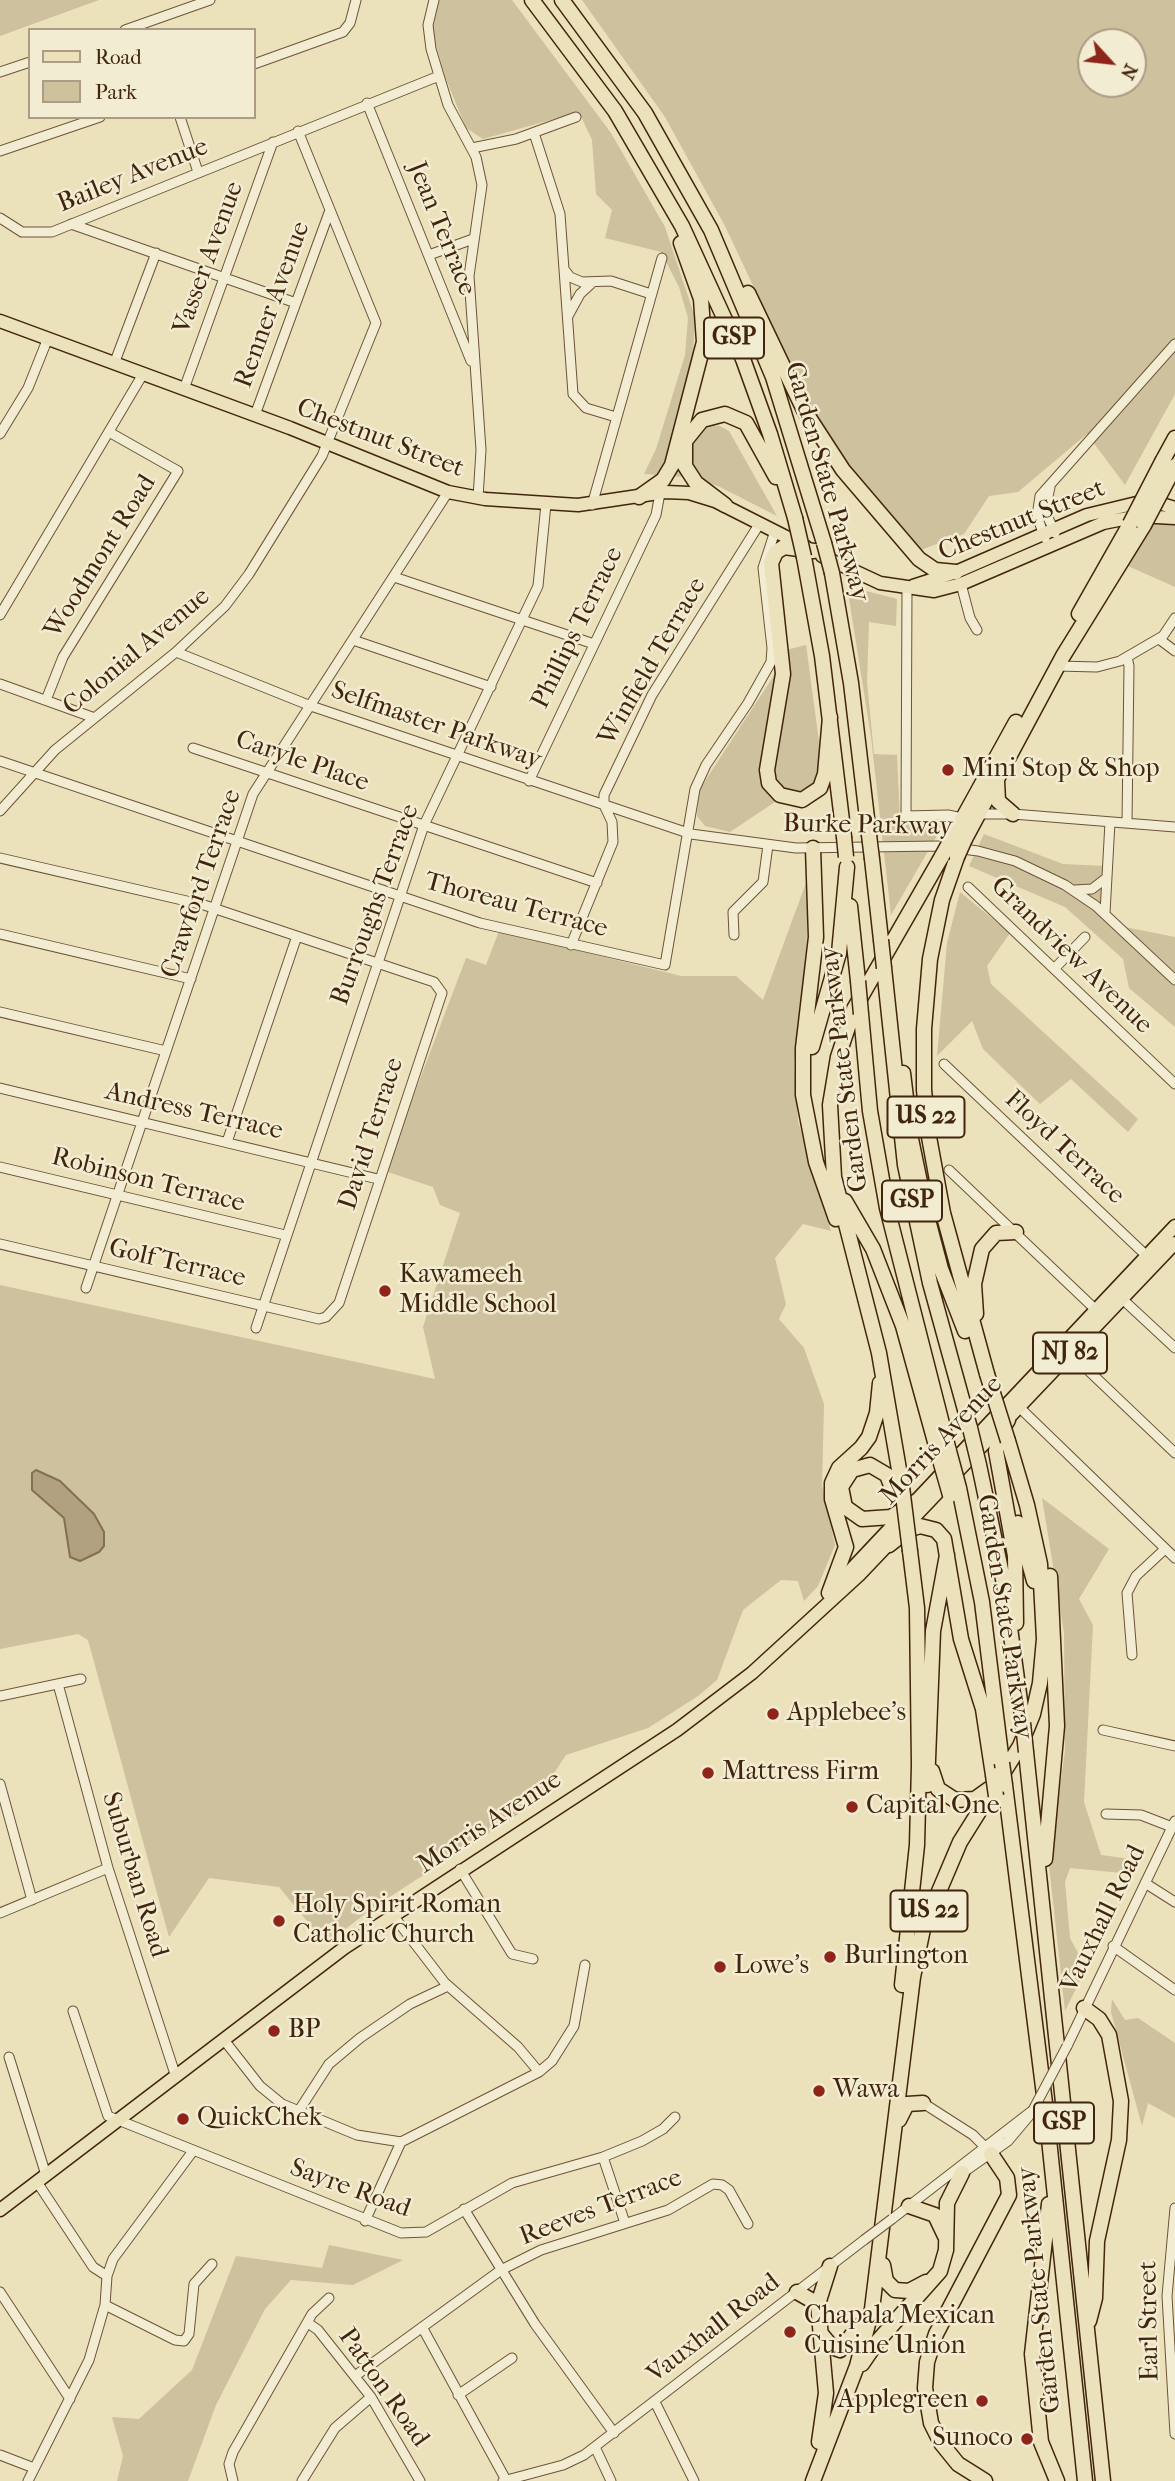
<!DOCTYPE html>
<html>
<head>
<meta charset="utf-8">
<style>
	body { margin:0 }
	#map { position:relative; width:1175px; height:2481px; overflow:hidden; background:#ebe1bb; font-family:"IM FELL French Canon",serif }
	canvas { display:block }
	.legend { position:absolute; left:28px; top:28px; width:228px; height:91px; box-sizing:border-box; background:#f2ecd3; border:2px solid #ac9c84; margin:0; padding:9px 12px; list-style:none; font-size:21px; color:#42250d }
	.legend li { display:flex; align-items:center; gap:14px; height:35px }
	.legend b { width:35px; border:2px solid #ac9c84 }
	.north { position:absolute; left:1077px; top:28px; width:70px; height:70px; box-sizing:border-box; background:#f2ecd3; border:2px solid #ac9c84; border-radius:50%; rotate:117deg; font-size:19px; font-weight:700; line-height:28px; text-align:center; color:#42250d }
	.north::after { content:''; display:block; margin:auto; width:24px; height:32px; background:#8f2418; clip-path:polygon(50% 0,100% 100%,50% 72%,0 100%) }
</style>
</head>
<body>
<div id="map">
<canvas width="1175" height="2481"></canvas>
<ul class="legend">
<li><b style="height:9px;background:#ebe1bb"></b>Road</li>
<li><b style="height:19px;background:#cec19d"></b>Park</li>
</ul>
<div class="north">N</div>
</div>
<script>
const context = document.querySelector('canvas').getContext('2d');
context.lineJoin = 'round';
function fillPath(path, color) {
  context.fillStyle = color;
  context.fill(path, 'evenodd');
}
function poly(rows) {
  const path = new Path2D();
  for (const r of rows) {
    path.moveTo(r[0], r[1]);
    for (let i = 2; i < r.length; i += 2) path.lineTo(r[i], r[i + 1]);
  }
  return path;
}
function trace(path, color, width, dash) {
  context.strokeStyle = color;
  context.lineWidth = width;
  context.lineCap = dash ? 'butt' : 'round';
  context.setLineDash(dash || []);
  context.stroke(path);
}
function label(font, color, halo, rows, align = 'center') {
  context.font = font + ' "IM FELL French Canon",serif';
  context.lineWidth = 5;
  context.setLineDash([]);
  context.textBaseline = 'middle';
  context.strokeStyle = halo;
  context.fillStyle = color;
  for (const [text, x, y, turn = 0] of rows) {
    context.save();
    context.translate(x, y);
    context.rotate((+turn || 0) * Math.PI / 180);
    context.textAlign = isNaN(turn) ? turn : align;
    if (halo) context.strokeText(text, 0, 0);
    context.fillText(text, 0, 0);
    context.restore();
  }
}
fillPath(poly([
	[0,0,99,0,0,36],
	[439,0,512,0,611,133,665,227,695,317,693,354,675,420,720,426,729,431,777,516,718,486,685,477,644,474,656,449,685,355,688,318,679,287,661,252,605,238,612,210,596,194,592,140,579,112,483,139,466,128,446,79,432,32],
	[582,0,1175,0,1175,394,1125,485,1087,434,1018,492,989,496,964,534,918,551,821,430,725,226,665,117],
	[1091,42,1133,42,1133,84,1091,84],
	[1152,520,1175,524,1175,587,1128,566],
	[847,586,897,599,896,626,869,622,867,682,874,754,897,755,900,820,945,822,891,915,871,737],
	[806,645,822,764,819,777,811,788,778,800,730,832,705,826,697,816,699,790,773,677,782,651],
	[984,834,1063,864,1106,866,1103,909,1115,925,1175,937,1175,1027,1129,988,1123,959,1065,907,969,866],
	[810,872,805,970,794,1064,798,1121,831,1231,803,1224,775,1258,786,1304,779,1319,804,1348,824,1404,822,1485,835,1545,818,1586,804,1601,798,1581,781,1580,743,1610,717,1680,698,1696,648,1728,566,1755,552,1776,554,1791,374,1907,326,1944,279,1887,209,1878,169,1937,88,1640,78,1634,0,1649,0,1285,435,1379,423,1327,460,1213,440,1205,433,1187,385,1171,466,958,486,965,499,931,681,976,736,976,763,1000],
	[960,892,1010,933,987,966,991,984,1138,1119,1128,1132,1071,1079,1040,1104,983,1049,972,1021,937,1056,947,943],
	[1042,1498,1109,1549,1079,1599,1093,1625,1084,1802,1101,1855,1139,1860,1132,1874,1070,1868,1065,1882,1070,1938,1086,1968,1065,2011,1049,1865,1065,1751,1064,1633],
	[1112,1999,1125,2020,1138,2018,1175,2043,1175,2118,1148,2103,1142,2126,1111,2012],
	[329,2245,403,2260,353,2285,291,2280,265,2309,216,2405,188,2481,117,2481,123,2456,112,2417,139,2419,192,2370,236,2256,322,2268]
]), '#cec19d');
const water = poly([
	[36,1470,60,1481,94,1514,104,1532,104,1546,99,1552,80,1561,70,1557,64,1518,32,1490,32,1473,36,1470]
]);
fillPath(water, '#b2a180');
trace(water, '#856f52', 2);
const minor = poly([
	[434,0,428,25,431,49,448,105,476,157,482,185,469,276,481,450,478,498],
	[125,30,210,0],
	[254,64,343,32,350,23,356,0],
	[0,72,30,62],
	[367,103,471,361],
	[180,117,198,172],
	[534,133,560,214,573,394,586,408,616,417],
	[472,148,516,139,576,117],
	[0,151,100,117],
	[0,218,22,232,52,232,439,76],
	[71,224,296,303],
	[429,255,473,239],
	[564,269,570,277,582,282,611,281,651,294],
	[568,316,580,294,592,283],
	[114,364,156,253],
	[184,389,273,142],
	[255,415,330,210],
	[0,434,28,388,48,338],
	[1050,487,1045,511,1055,533],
	[592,505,662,258],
	[1045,538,1037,516,1040,496,1175,344],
	[394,577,594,644],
	[961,584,970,618,977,630],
	[907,587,906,816,948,815,962,818],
	[0,615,143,374],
	[1159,639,1175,651],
	[353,640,491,687],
	[176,652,311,706,691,834,796,848,939,846,978,851,1015,861,1065,885,1096,906,1175,980],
	[1127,657,1129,666,1127,823],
	[1057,666,1097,667,1120,661,1163,636,1175,618],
	[0,684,92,717],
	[46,700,63,657,178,471,109,432],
	[193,748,597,883],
	[0,761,480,923,665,965,695,789,706,765,748,703,771,662,772,648,763,568,775,531],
	[529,781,656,515,660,493],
	[0,811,55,750,176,652,225,606,249,574,322,456,376,323,298,131],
	[978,814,1013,814,1175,827],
	[0,858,204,905,434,982,442,993,339,1303,326,1317,319,1319,0,1244],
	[968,887,1175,1084],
	[1075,890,1092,889,1105,879],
	[1105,913,1110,822],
	[0,934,191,979],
	[734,935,733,912,763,882,768,845],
	[571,945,613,842,612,822,604,805,604,795,652,695,760,523],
	[1054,969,1085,937],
	[0,1012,166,1051],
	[944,1064,1151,1260],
	[0,1088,378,1179],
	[227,1142,297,936],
	[0,1167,285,1235],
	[949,1170,1096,1310],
	[86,1288,253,794,448,492],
	[1118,1295,1175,1348],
	[256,1328,424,825,538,586,546,504],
	[1070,1353,1175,1453],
	[1019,1407,1175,1558],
	[1132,1655,1127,1593,1136,1576,1165,1549],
	[58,1684,108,1868,176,2077],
	[0,1696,81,1679],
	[1103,1730,1175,1746],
	[0,1784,32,1900],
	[1106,1814,1141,1815,1172,1827],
	[460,1869,512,1954,533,1959],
	[1145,1883,1175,1902],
	[0,1913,108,1868],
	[392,1914,445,1983,518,2047,539,2072],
	[1113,1946,1175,1990],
	[73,2011,108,2116,401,2233,426,2232,512,2183,603,2157,642,2141,663,2129,675,2117],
	[224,2040,260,2086,282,2104,357,2135,401,2142,539,2072,552,2061,574,2026,585,1965],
	[1067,2046,1175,1821],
	[9,2057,46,2175],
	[923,2103,973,2135,984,2146],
	[298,2112,329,2064,360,2038,410,2004,448,1986],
	[603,2157,625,2223],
	[961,2174,1008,2141,1029,2116],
	[37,2182,93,2267,107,2276],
	[1175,2208,1167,2296,1175,2434],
	[464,2209,535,2324,614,2433],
	[892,2219,1033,2110],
	[365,2221,401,2142],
	[0,2292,70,2399],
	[105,2305,175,2340,184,2341,189,2334,194,2284,212,2264],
	[308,2323,318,2330,371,2397,420,2481],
	[422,2327,506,2480],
	[355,2376,501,2270,541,2250,668,2210,713,2184,722,2185,729,2190,748,2224],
	[458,2395,512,2358],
	[655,2402,694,2481],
	[595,2447,611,2481],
	[0,2455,34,2468],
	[28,2481,89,2360,105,2305,107,2276,113,2259,193,2151],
	[233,2481,229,2464,233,2452,312,2314,329,2298],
	[302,2481,335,2428,371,2397],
	[503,2481,563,2465,584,2455,864,2240]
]);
const major = poly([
	[0,321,290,428,448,492,485,499,578,505,665,492,689,493,715,501,806,547],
	[822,556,880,583,934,591,961,584,1103,523,1138,516,1175,518],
	[913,586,956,572,1087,515,1149,500,1175,508],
	[830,1592,1175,1226],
	[0,2210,344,1948,677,1730,752,1673,859,1575,1175,1243]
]);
const highway = poly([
	[532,0,615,111,682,226,743,359,770,434,795,518],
	[562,0,645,113,711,230,773,377,824,543],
	[748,293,804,410,843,470,919,559,935,570,956,572],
	[1163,460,1175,438],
	[639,497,663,480,672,465,704,342,701,299,681,243],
	[725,505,696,483,685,466,685,441,702,420,725,414,746,423,776,477],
	[814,551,784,547,776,552,771,563,783,674,767,770,769,783,780,795,802,800,820,788,825,774,830,717],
	[804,557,822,656,844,837],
	[832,573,851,683,869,835],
	[1079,614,1130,524],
	[997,781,998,801,1013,814],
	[952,838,1016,722],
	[965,839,1063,656,1144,525],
	[813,848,816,937,803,1048,803,1095,816,1162,836,1219],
	[957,857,942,900,930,959,924,1029,924,1090,929,1137,943,1213,987,1374],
	[872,859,881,940],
	[850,906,858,981],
	[884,968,905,1165,930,1283,970,1428],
	[861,1014,870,1111,887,1208,949,1451],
	[812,1047,839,953,847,867],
	[903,1073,911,1139,927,1216,941,1269,965,1331],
	[845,1201,873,1249,903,1326,940,1460],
	[976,1314,974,1284,982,1249,996,1233,1016,1232],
	[1008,1420,999,1435,996,1451,1015,1556,1016,1623],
	[979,1465,1004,1584,1023,1723],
	[902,1487,879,1353,834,1177,830,1105,838,1057,854,1009,942,856],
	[959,1488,982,1602,1002,1763],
	[895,1496,887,1475,870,1465,852,1470,841,1487,845,1507,862,1519,891,1517,915,1502],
	[1018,1523,1034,1581],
	[889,1545,908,1530,920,1526,936,1530,944,1539,961,1639,983,1709,993,1775],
	[829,1593,846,1547,832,1499,832,1483,839,1468,861,1448,869,1437,877,1413,880,1383],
	[1026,1752,1103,2481],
	[932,1771,938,1789,955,1800,975,1799,989,1789],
	[927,1785,933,1631,947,1555],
	[1005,1785,1046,2111,1085,2481],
	[1045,1859,1057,1726,1050,1576],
	[902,1985,917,1845,919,1765,917,1608,910,1551],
	[1084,2008,1099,2019,1109,2035,1121,2101,1119,2140,1097,2241,1095,2298,1089,2321],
	[899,2120,907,2104,923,2103],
	[1049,2204,1032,2354,1041,2442,1057,2481],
	[909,2206,935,2215,945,2236],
	[883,2265,886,2281,895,2290,909,2291,926,2282],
	[797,2292,818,2304],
	[822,2335,832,2347,840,2350,859,2326],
	[862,2364,877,2342,940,2271,946,2250,947,2203,962,2173],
	[819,2442,826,2393,818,2304,830,2266],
	[813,2481,857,2366,872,2309,913,1977,923,1929,960,1842,1020,1746,1033,1714,1040,1683,1044,1639,1040,1564,1027,1505,1008,1441],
	[985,2481,958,2464,941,2443,931,2423,925,2388,927,2362,936,2334,1009,2195,1007,2178,991,2154]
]);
trace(minor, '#6c5438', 11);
trace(major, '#42250d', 15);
trace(highway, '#42250d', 17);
trace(minor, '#f2ecd3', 9);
trace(major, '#ebe1bb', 12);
trace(highway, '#ebe1bb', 14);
const minorBridge = poly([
	[1033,2110,1067,2046],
	[864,2240,892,2219]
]);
const highwayBridge = poly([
	[795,518,804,557],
	[1130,524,1163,460],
	[1144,525,1175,466],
	[824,543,832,573],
	[869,835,872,859],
	[844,837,846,857],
	[942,856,952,838],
	[957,857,965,839],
	[881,940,884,968],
	[858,981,861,1014],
	[987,1374,1008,1441],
	[970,1428,979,1465],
	[949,1451,959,1488],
	[940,1460,950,1495],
	[902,1487,910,1551],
	[1023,1723,1026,1752],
	[1002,1763,1005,1785],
	[993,1775,996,1796]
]);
trace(minorBridge, '#6c5438', 11, []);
trace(highwayBridge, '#42250d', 17, []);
trace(minorBridge, '#f2ecd3', 9);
trace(highwayBridge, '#ebe1bb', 14);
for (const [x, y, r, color] of [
	[948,770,7,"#8f2418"],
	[385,1291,7,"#8f2418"],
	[773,1714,7,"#8f2418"],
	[708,1773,7,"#8f2418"],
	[852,1807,7,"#8f2418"],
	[279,1921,7,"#8f2418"],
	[830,1957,7,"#8f2418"],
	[720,1967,7,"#8f2418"],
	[274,2031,7,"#8f2418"],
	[819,2091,7,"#8f2418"],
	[183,2119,7,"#8f2418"],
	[790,2332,7,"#8f2418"],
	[982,2401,7,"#8f2418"],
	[1027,2439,7,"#8f2418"]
]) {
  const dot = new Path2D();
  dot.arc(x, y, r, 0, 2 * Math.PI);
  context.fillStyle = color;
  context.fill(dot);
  trace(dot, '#f2ecd3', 2.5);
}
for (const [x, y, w] of [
	[734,338,60],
	[926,1117,77],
	[912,1201,60],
	[1070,1353,74],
	[929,1911,77],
	[1064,2123,60]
]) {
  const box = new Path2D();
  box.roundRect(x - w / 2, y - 20.5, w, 41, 5);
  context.fillStyle = '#f2ecd3';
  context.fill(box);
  trace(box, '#42250d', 2);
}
label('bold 24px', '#42250d', null, [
	["GSP",734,338],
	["US 22",926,1117],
	["GSP",912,1201],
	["NJ 82",1070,1353],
	["US 22",929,1911],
	["GSP",1064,2123]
]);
label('26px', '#42250d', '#f2ecd3', [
	["Bailey Avenue",133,176,-22],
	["Jean Terrace",441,229,68],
	["Vasser Avenue",209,258,-70],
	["Renner Avenue",273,305,-70],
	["Chestnut Street",380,439,21],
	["Garden State Parkway",826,482,74],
	["Chestnut Street",1022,521,-22],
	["Woodmont Road",101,557,-58],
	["Phillips Terrace",578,628,-64],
	["Colonial Avenue",137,652,-40],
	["Winfield Terrace",653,662,-60],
	["Selfmaster Parkway",436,726,19],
	["Caryle Place",302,762,19],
	["Burke Parkway",868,826,1],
	["Crawford Terrace",202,884,-71],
	["Burroughs Terrace",376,905,-70],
	["Thoreau Terrace",516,906,15],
	["Grandview Avenue",1071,956,44],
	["Garden State Parkway",845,1069,-97],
	["Andress Terrace",194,1112,13],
	["David Terrace",372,1134,-72],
	["Floyd Terrace",1064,1148,43],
	["Robinson Terrace",148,1181,14],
	["Golf Terrace",177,1264,13],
	["Morris Avenue",942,1441,-47],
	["Garden State Parkway",1004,1617,81],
	["Morris Avenue",490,1823,-33],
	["Suburban Road",134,1875,73],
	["Vauxhall Road",1104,1919,-64],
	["Sayre Road",350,2189,20],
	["Reeves Terrace",601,2208,-21],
	["Garden State Parkway",1040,2290,-96],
	["Earl Street",1150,2321,-91],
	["Vauxhall Road",714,2329,-38],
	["Patton Road",383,2388,55]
]);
label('26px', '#42250d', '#f2ecd3', [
	["Mini Stop & Shop",962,770],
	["Kawameeh",399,1276],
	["Middle School",399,1306],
	["Applebee's",787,1714],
	["Mattress Firm",722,1773],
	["Capital One",866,1807],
	["Holy Spirit Roman",293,1906],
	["Catholic Church",293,1936],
	["Burlington",844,1957],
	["Lowe's",734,1967],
	["BP",288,2031],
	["Wawa",833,2091],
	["QuickChek",197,2119],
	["Chapala Mexican",804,2317],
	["Cuisine Union",804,2347],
	["Applegreen",968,2401,"right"],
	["Sunoco",1013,2439,"right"]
], 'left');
</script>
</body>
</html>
